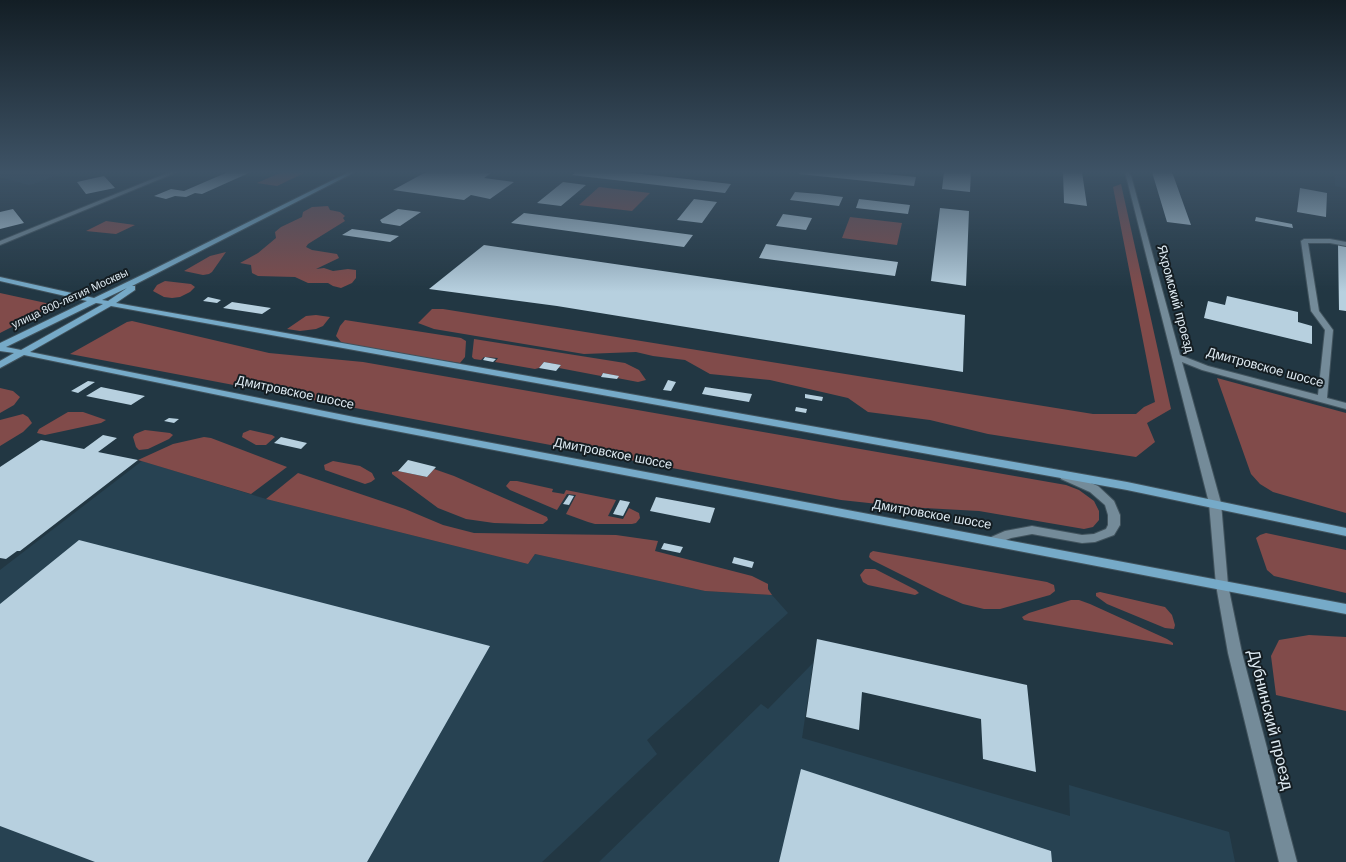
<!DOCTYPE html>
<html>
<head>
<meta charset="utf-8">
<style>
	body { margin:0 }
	canvas { display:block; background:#223743 }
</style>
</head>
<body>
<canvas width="1346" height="862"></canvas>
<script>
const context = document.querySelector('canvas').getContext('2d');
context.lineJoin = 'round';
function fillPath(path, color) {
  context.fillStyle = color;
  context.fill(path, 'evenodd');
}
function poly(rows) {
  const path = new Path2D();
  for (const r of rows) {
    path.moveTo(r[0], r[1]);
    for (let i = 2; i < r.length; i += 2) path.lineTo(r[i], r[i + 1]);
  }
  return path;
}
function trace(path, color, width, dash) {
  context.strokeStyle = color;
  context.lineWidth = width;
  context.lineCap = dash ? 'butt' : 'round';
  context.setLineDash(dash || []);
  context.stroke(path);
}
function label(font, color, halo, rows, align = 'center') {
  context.font = font + ' Arial,sans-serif';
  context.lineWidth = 4;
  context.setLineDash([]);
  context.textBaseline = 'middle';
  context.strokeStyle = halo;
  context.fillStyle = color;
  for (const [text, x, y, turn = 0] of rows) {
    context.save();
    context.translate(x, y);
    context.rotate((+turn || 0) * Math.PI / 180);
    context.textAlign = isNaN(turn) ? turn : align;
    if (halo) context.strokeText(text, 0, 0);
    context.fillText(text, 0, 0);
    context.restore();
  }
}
fillPath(poly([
	[0,172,66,172,29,185,0,177],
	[1335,172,1346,172,1346,188,1335,186],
	[142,461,266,499,528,564,535,554,705,591,772,595,788,613,647,740,657,754,542,862,0,862,0,570],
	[813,663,802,738,1070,816,1069,785,1229,832,1235,862,599,862,761,704,768,709]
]), '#274252');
fillPath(poly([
	[282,172,304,173,277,186,257,183],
	[1121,184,1171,409,1147,423,1155,442,1136,457,988,434,930,420,868,412,848,398,770,380,710,374,685,360,653,356,636,352,584,354,434,329,418,323,432,309,443,309,1093,414,1136,414,1144,407,1155,402,1113,187],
	[599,187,650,193,632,211,579,205],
	[328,206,330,210,340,212,345,216,343,218,345,221,308,244,306,247,312,250,337,254,339,258,316,269,324,268,333,271,348,269,356,270,356,278,352,283,341,288,333,286,328,283,308,283,295,277,258,276,252,273,251,265,240,263,258,253,276,238,275,232,281,227,302,217,303,212,312,207],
	[850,217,902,223,897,245,842,238],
	[106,221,135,225,116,234,86,231],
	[226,252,212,272,209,274,203,275,184,271,210,256],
	[165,281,191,284,195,287,190,292,180,297,172,298,164,297,153,291,157,285],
	[0,293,55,305,0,333],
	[316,315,330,317,323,326,316,329,300,331,287,329,306,316],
	[345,320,461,338,466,341,465,357,460,363,351,346,341,342,336,336,340,326],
	[132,321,269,353,363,362,1066,485,1079,490,1094,501,1099,511,1099,520,1093,527,1084,529,979,511,906,507,841,500,70,354,127,322],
	[474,339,625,363,639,370,646,380,638,382,617,378,618,376,603,373,601,376,559,368,561,365,544,362,539,368,535,369,495,362,498,358,484,357,481,360,474,359,472,357],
	[1217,378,1346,413,1346,513,1273,492,1260,484,1251,474],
	[0,388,13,391,20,397,14,405,0,413],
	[68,412,83,412,106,420,101,423,45,435,37,433,39,429],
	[23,414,28,417,32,423,23,432,0,446,0,420],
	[145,430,170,433,173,435,169,439,148,449,139,450,136,447,133,437,135,434],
	[250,430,272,435,275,437,266,445,256,445,242,437,243,433],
	[204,437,211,438,287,467,251,494,138,460,173,444],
	[333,461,360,466,372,473,375,479,371,482,365,484,325,470,324,465],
	[434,469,454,476,547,517,548,520,543,524,528,524,494,523,466,519,438,508,392,474,392,472,398,471,427,477],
	[298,473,405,509,443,525,474,533,616,535,658,541,655,551,752,576,768,584,768,589,772,595,705,591,535,554,528,564,266,499],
	[510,481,517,481,553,489,552,492,564,494,566,490,616,500,608,516,623,519,629,508,639,513,640,518,636,523,632,524,595,524,588,522,566,514,576,495,567,494,557,510,510,490,506,486],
	[1266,533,1346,550,1346,593,1274,576,1267,570,1256,538,1260,535],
	[873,551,1047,582,1054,585,1055,591,1050,595,1000,609,984,609,963,604,940,594,872,560,869,557,870,553],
	[865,569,875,569,916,590,919,593,915,595,868,585,863,582,860,575],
	[1100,592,1165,607,1172,615,1175,625,1174,629,1165,628,1107,604,1096,596,1096,593],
	[1071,600,1079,600,1090,604,1167,639,1173,643,1173,645,1024,620,1022,617,1029,613],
	[1309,635,1346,637,1346,711,1276,695,1271,656,1279,640]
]), '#814b4a');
fillPath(poly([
	[228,172,251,172,202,194,195,193,186,197,175,196,166,199,154,196,171,189,184,191],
	[426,172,479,172,491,173,484,178,514,182,490,199,471,195,464,200,393,190],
	[576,172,624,172,731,184,725,193,572,175],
	[800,172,864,172,916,177,914,186,799,174],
	[944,172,971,172,970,192,942,189],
	[1063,172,1082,172,1087,206,1064,203],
	[1152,172,1172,172,1191,225,1167,222],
	[104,176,115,188,86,194,77,182],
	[563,182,586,185,561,206,537,203],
	[1300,188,1327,193,1326,217,1297,212],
	[795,192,819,194,843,197,839,206,790,200],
	[694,199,717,202,702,223,677,220],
	[859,199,910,205,908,214,856,208],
	[940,208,969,211,966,286,931,281],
	[13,209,24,223,0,229,0,212],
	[398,209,421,212,400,226,382,223,380,220],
	[524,213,611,224,693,235,684,247,511,223],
	[783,214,812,218,806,230,776,226],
	[1256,217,1292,224,1293,228,1255,221],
	[352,229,367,231,399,236,390,242,342,235],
	[766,244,831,253,898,262,895,276,759,258],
	[1338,244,1346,246,1346,311,1339,310],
	[484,245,965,315,963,372,557,306,429,289],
	[1227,296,1298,312,1298,322,1312,326,1312,344,1204,318,1208,301,1225,305],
	[208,297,221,300,217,303,203,301],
	[232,302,271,308,262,314,223,308],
	[485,357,496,359,493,362,483,360],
	[544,362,561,365,556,371,539,368],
	[603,373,619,376,617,379,601,377],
	[668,380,676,382,671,391,663,390],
	[88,381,95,382,78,393,71,391],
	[101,387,145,396,131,405,86,396],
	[705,387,752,394,749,402,702,394],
	[805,394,823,397,822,401,805,398],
	[796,407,807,409,806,413,795,411],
	[169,418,179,419,174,423,164,421],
	[103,435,117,438,98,452,138,460,20,551,17,551,6,559,0,558,0,467,41,440,84,449],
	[281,437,307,443,301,449,274,443],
	[408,460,436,467,427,477,398,471],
	[569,495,574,496,569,505,563,504],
	[656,497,715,508,710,523,650,511],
	[620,500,630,502,623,516,613,514],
	[79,540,490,646,367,862,95,862,0,826,0,604],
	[664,543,683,547,680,553,661,549],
	[734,557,754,562,752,568,732,563],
	[817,639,1027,685,1036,772,983,759,981,719,862,692,859,730,806,717],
	[801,769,1051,851,1052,862,779,862]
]), '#b7d0df');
const minor = poly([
	[170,172,177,172,0,245,0,241,170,172],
	[1125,172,1130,172,1180,355,1208,366,1318,395,1325,330,1311,311,1301,241,1304,239,1330,239,1346,242,1346,246,1330,243,1308,243,1319,311,1333,330,1327,398,1346,403,1346,409,1202,370,1182,362,1221,503,1228,585,1242,653,1297,862,1279,862,1228,653,1216,585,1209,503,1125,172],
	[1065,472,1098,486,1114,501,1120,515,1120,525,1114,535,1095,542,1082,543,1032,534,1011,538,993,545,989,544,987,541,989,538,1005,531,1032,526,1082,535,1094,534,1106,529,1108,525,1108,515,1105,505,1090,492,1061,479,1060,476,1061,473,1065,472]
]);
const major = poly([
	[349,172,355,172,132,286,135,286,135,290,116,303,1127,482,1346,528,1346,536,1127,490,111,306,30,352,354,417,1346,604,1346,614,354,423,24,355,0,368,0,361,14,353,0,351,0,343,87,301,0,281,0,277,94,298,148,272,349,172],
	[127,288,108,301,102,300,127,288],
	[96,303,103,304,21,350,6,347,96,303]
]);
trace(minor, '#41535d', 2);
trace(major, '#41535d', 2);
fillPath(minor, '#748b99');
fillPath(major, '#76aac8');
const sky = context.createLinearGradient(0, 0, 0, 292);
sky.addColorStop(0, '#131e25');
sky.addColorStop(0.59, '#3e5366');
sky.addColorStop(1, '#3e536600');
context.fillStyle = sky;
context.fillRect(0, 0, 1346, 292);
label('11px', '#dde9f1', '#141d22', [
	["улица 800-летия Москвы",70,299,-25]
]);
label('13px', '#dde9f1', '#141d22', [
	["Яхромский проезд",1175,299,75],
	["Дмитровское шоссе",1265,368,15],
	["Дмитровское шоссе",295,393,12],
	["Дмитровское шоссе",613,454,11],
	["Дмитровское шоссе",932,515,10]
]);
label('16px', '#dde9f1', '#141d22', [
	["Дубнинский проезд",1270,720,76]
]);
</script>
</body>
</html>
